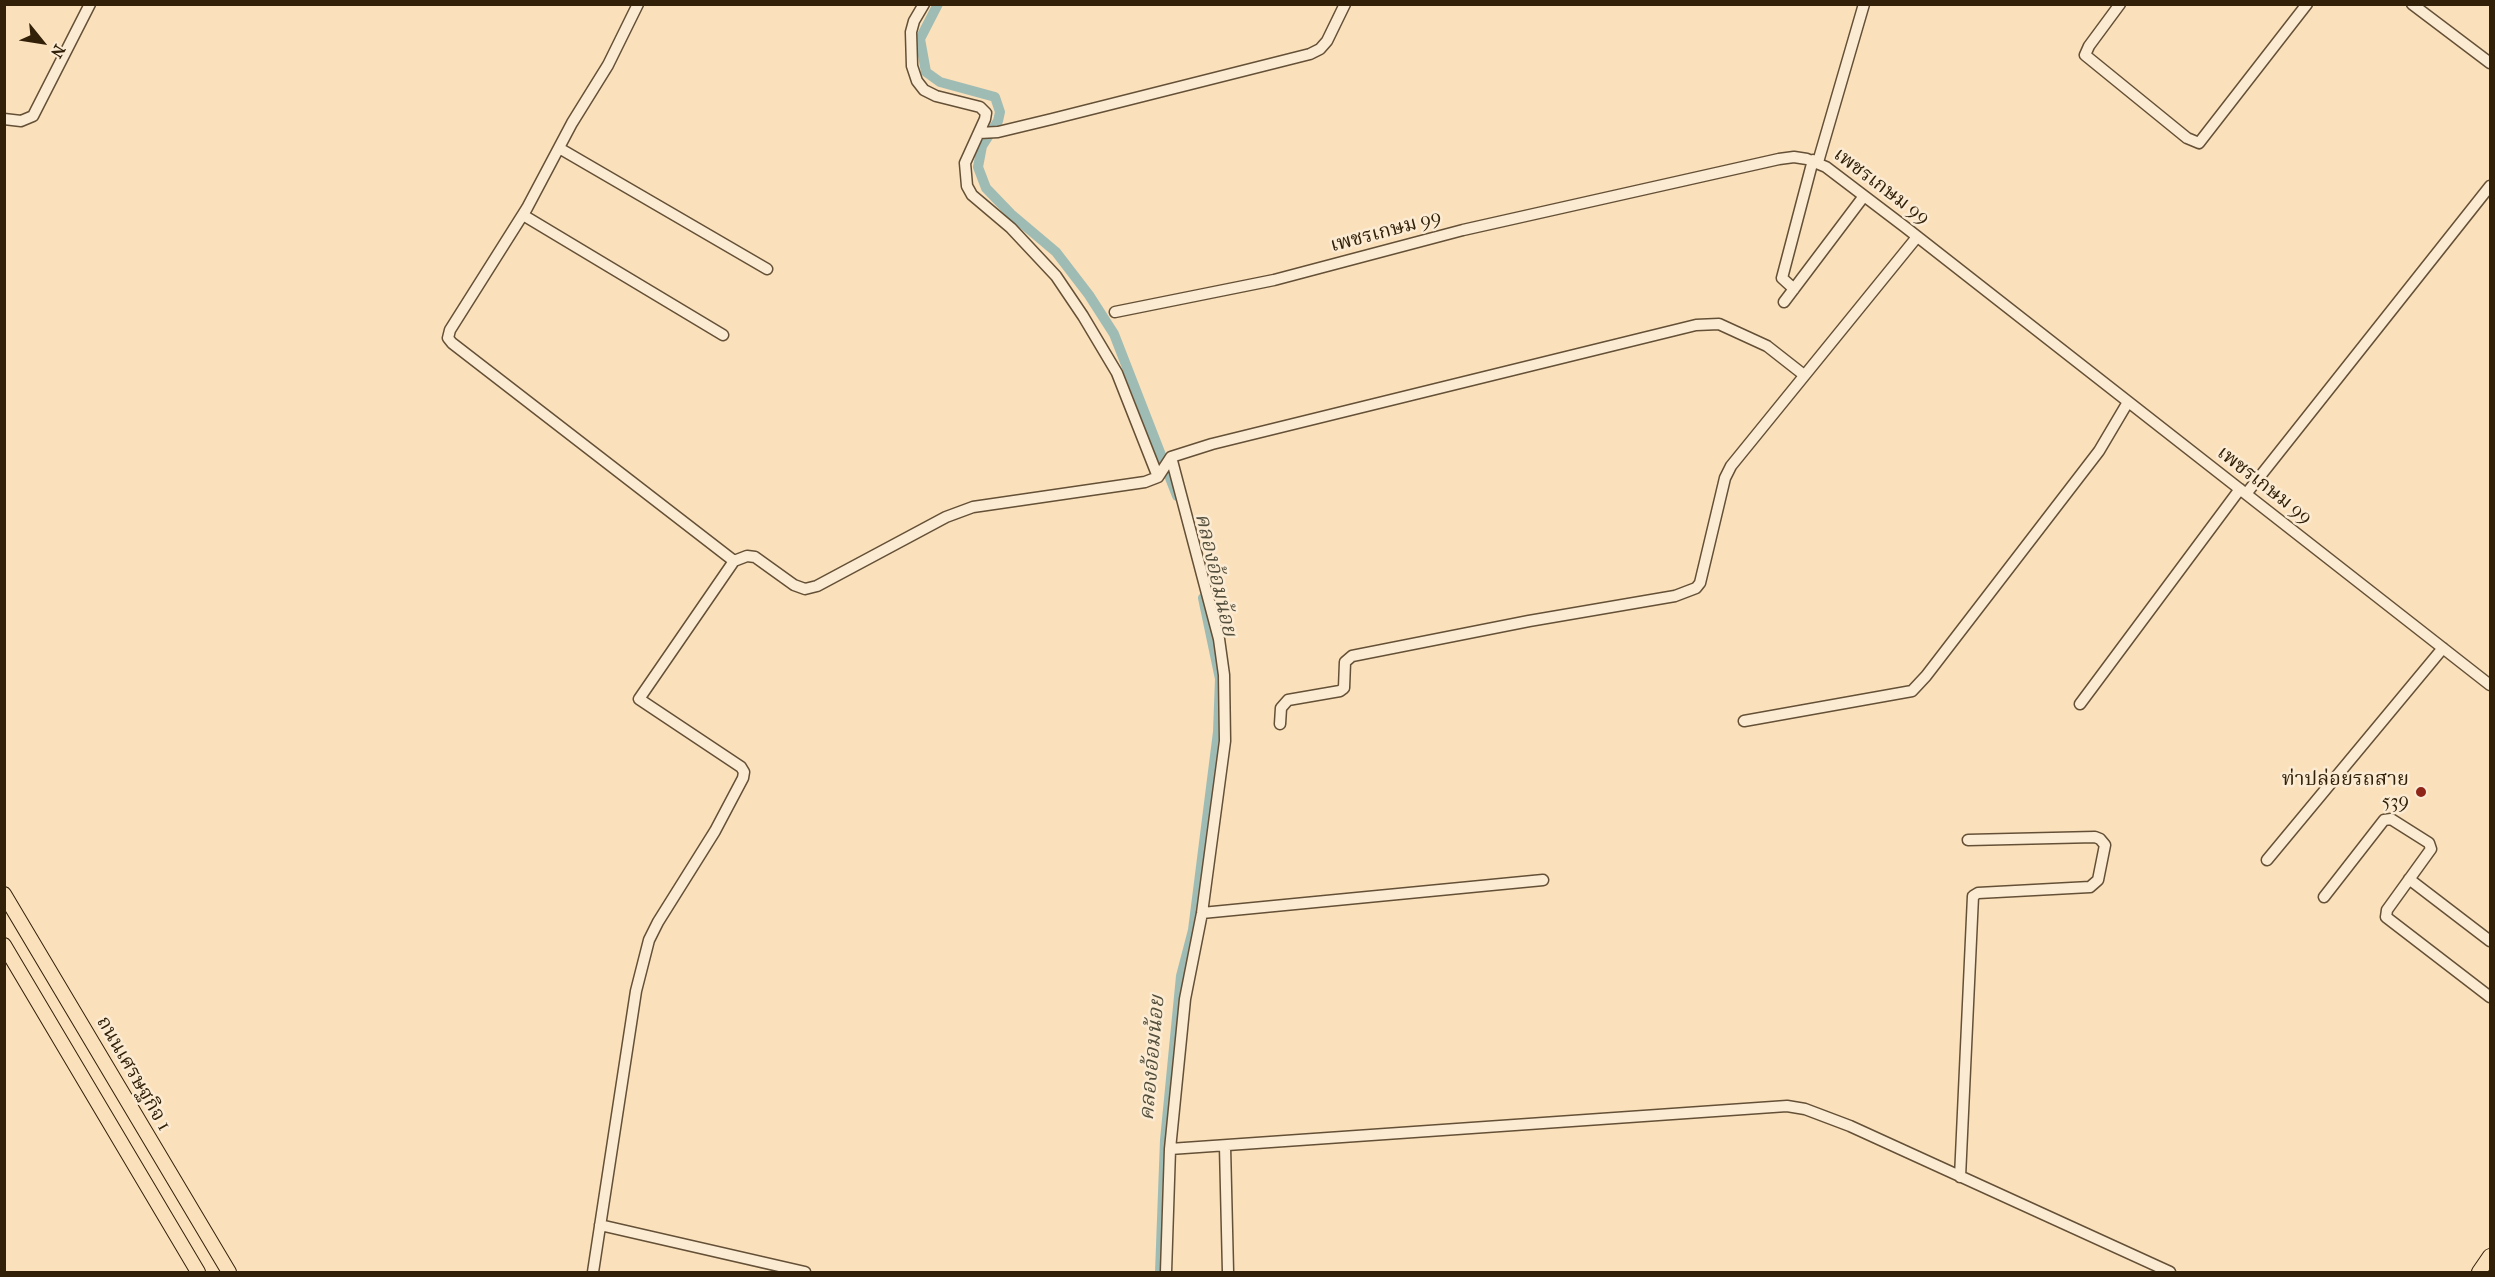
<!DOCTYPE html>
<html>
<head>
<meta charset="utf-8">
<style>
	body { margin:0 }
	#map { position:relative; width:2495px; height:1277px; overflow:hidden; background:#fae0bb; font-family:"IM FELL French Canon",serif }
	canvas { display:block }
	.frame { position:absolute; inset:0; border:6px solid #322009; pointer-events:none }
	.north { position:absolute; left:12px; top:12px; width:60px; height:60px; -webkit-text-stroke:4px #fcebd3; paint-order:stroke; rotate:120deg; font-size:16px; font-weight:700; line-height:24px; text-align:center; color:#322009 }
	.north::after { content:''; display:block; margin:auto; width:21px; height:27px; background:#322009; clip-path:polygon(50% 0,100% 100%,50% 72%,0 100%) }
</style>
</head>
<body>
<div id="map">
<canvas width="2495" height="1277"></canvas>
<div class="frame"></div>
<div class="north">N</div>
</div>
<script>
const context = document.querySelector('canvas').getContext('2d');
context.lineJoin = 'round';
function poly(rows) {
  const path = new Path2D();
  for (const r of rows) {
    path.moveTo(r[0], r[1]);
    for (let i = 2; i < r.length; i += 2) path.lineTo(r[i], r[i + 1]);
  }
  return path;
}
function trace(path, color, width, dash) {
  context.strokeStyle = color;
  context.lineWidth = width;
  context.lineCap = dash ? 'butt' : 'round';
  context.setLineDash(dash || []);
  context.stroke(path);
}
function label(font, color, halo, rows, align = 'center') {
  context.font = font + ' "IM FELL French Canon","Noto Serif Thai",serif';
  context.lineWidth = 5;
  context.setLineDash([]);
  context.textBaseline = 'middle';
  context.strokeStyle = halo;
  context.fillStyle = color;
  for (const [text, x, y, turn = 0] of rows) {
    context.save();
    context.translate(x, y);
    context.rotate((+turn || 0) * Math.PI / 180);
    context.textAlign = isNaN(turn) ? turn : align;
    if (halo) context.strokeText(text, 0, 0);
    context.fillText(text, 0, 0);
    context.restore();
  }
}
trace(poly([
	[938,4,920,39,926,72,940,82,995,97,1000,112,998,121,982,146,978,167,986,188,1011,214,1056,252,1089,295,1114,334,1177,496],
	[1160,1272,1165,1140,1181,976,1193,930,1218,732,1220,679,1203,598]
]), '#9fbcb4', 10);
const minor = poly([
	[638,4,608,65,572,123,527,208,450,330,448,338,452,343,734,561],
	[924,4,914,21,911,32,912,66,917,81,924,90,936,96,980,107,986,113,985,119,965,163,967,186,972,195,1011,228,1056,276,1083,316,1117,373,1158,477],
	[2120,4,2089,46,2085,55,2187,138,2199,143,2307,4],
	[2412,4,2490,63],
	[4,119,21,121,33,116,90,4],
	[979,133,998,132,1052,119,1310,54,1320,49,1327,41,1345,4],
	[559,148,767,269],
	[1818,162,1864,4],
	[523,215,723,335],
	[1794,289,1782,278,1813,160],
	[1784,302,1864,196],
	[1115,312,1274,280,1463,230,1779,159,1794,157,1807,159,1826,167,1905,227,2490,685],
	[2246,494,2490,186],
	[2080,704,2240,489],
	[1744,721,1912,691,1926,676,2099,451,2128,402],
	[1280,724,1281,708,1288,700,1340,691,1344,688,1345,662,1352,656,1529,621,1675,596,1696,588,1700,583,1725,478,1731,466,1917,237],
	[2267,860,2443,648],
	[2409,879,2490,941],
	[2324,897,2384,820,2391,819,2429,843,2431,849,2387,910,2386,917,2490,997],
	[1202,913,1543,880],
	[1225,1146,1228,1272],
	[1170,1149,1787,1106,1805,1109,1850,1126,2170,1272],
	[1960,1177,1973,896,1978,893,2090,887,2098,880,2105,845,2100,839,2095,837,1968,840],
	[600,1225,805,1272],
	[593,1272,636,991,649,940,658,922,715,831,743,778,744,772,741,767,639,699,734,561,747,556,755,557,794,585,805,589,817,586,946,517,973,507,1145,482,1158,477,1171,457,1212,444,1696,325,1719,324,1767,346,1804,375],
	[1166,1272,1170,1149,1185,999,1202,913,1225,741,1224,675,1219,639,1171,457]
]);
const major = poly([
	[4,894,229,1272],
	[4,945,198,1272],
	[2479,1272,2490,1256]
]);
trace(minor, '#645036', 13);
trace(major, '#322009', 16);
trace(minor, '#fcebd3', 10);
trace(major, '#fae0bb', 14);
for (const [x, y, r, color] of [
	[2421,792,6,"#8f2418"]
]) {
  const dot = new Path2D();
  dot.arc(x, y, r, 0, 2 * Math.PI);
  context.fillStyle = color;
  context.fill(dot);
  trace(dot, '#fcebd3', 2);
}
label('20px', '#322009', '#fcebd3', [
	["เพชรเกษม 99",1881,187,37],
	["เพชรเกษม 99",1386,232,-15],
	["เพชรเกษม 99",2264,486,38],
	["ถนนเศรษฐกิจ 1",133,1074,60]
]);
label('20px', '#322009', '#fcebd3', [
	["ท่าปล่อยรถสาย",2409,780],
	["539",2409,803]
], 'right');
label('italic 21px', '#534f3c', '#fcebd3', [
	["คลองอ้อมน้อย",1215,575,77],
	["คลองอ้อมน้อย",1153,1058,-85]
]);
</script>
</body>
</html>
